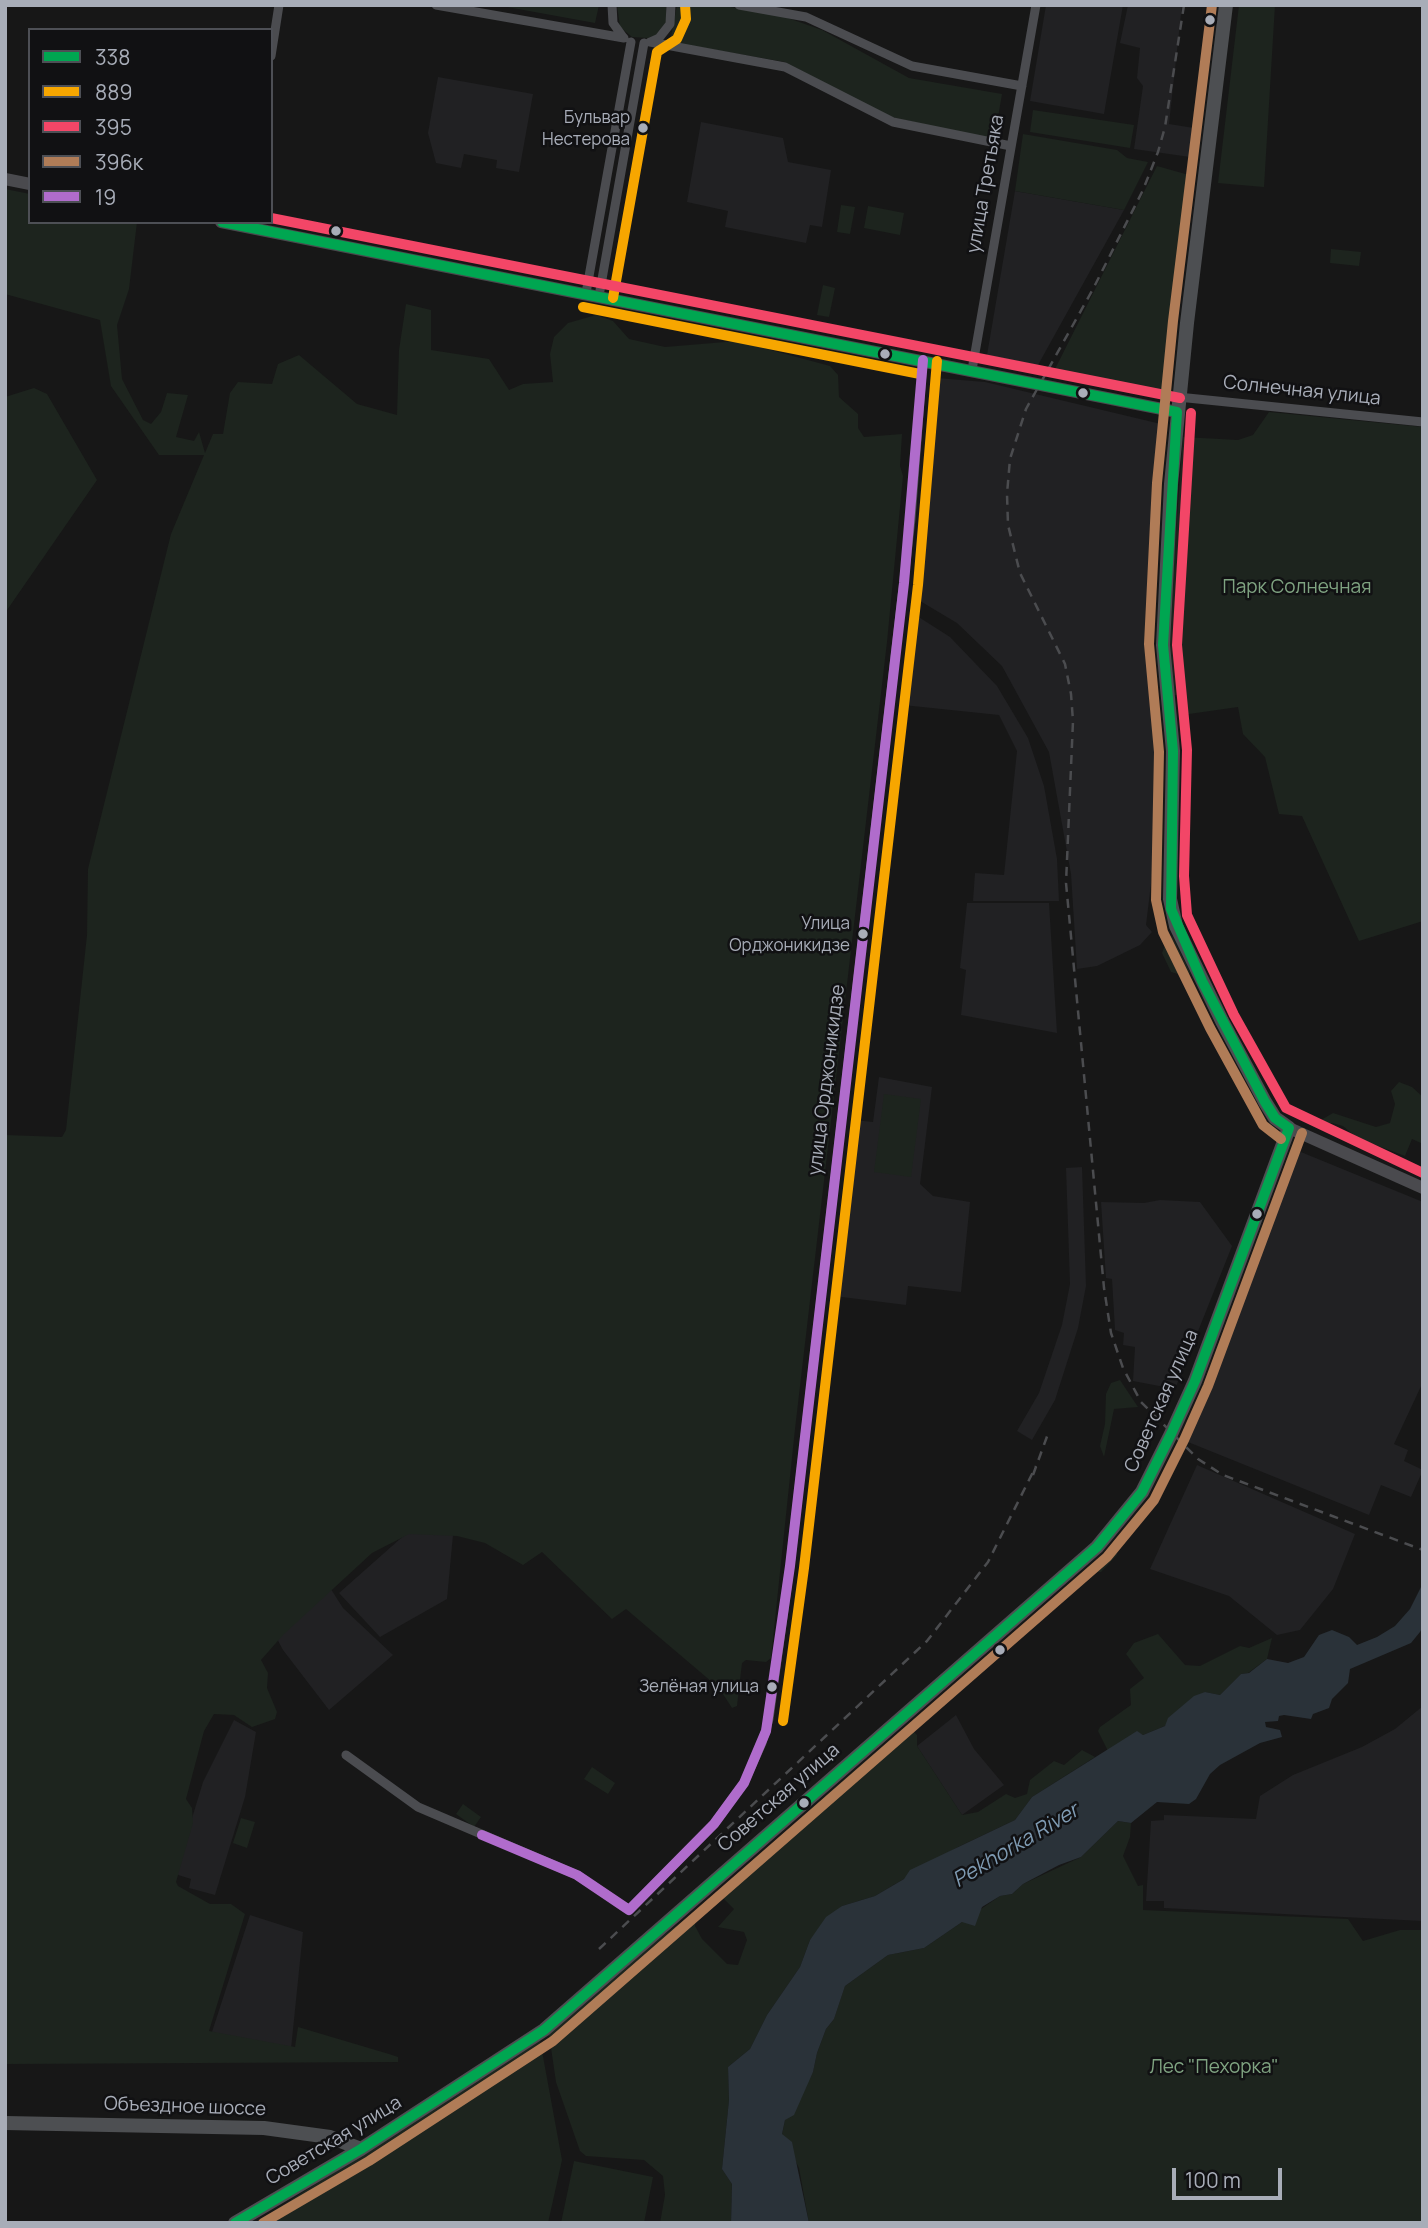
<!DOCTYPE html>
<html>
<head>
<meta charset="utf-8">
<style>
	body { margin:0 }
	#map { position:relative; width:1428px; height:2228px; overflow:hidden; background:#171717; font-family:Manrope,sans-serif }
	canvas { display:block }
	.frame { position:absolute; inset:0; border:7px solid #a8adb8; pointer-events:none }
	.legend { position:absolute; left:28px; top:28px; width:245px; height:196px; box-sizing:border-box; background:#111113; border:2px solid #4d4f55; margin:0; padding:9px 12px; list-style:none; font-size:21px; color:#a8adb8 }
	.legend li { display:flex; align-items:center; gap:14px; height:35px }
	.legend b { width:35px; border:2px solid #4d4f55 }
	.scale { position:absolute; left:1172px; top:2168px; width:110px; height:32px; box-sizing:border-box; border:4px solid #a8adb8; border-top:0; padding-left:9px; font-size:21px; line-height:24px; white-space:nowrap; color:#a8adb8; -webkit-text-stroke:5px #111113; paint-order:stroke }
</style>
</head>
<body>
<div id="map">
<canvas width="1428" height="2228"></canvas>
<div class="frame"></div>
<ul class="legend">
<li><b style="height:9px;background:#00a651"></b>338</li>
<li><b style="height:9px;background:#f7a600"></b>889</li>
<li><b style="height:9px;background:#f34667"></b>395</li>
<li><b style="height:9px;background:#b07c57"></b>396к</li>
<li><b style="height:9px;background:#b06ccc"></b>19</li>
</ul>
<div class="scale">100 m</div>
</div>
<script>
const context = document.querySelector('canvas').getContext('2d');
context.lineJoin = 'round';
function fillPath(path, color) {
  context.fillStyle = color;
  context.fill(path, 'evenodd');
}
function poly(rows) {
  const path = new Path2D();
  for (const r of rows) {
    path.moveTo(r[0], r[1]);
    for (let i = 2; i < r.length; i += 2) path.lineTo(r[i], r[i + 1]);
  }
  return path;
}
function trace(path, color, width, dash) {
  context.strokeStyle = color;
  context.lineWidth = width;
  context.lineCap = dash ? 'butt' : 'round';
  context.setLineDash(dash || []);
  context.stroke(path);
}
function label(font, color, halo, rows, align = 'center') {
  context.font = font + ' Manrope,sans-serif';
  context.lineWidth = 5;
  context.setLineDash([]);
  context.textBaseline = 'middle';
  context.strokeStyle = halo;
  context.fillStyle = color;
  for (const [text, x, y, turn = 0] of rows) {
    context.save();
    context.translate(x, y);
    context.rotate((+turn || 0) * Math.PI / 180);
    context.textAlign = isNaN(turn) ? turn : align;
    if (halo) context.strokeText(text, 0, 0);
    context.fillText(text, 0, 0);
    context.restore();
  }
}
fillPath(poly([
	[1046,5,1123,5,1104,114,1030,101],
	[1128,5,1182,5,1169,124,1194,128,1190,157,1134,149,1143,86,1137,78,1140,48,1120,43],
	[438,77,533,94,519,172,496,168,497,160,464,154,461,168,436,163,428,133],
	[701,122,783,138,788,162,831,170,822,227,810,225,806,243,725,227,728,211,687,202],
	[1015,191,1124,210,1038,365,987,355],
	[937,378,985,382,1161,424,1151,656,1161,735,1163,786,1162,843,1156,843,1146,925,1152,932,1140,945,1097,966,1077,969,1071,874,1049,752,1002,666,957,623,915,598],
	[914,614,950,637,997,686,1028,738,1044,786,1057,859,1059,901,973,901,975,873,1004,875,1017,751,999,715,903,705],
	[967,903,1049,903,1057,1033,961,1015,966,970,960,968],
	[879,1077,932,1087,920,1184,933,1196,970,1202,961,1292,908,1286,906,1305,834,1296,854,1120,873,1122],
	[1296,1150,1423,1202,1423,1382,1394,1444,1408,1450,1404,1461,1423,1470,1411,1497,1381,1485,1369,1515,1183,1440],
	[1082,1167,1086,1286,1078,1328,1055,1400,1032,1440,1017,1431,1039,1393,1062,1325,1070,1284,1066,1168],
	[1160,1200,1200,1202,1232,1246,1175,1389,1133,1381,1135,1347,1123,1345,1124,1333,1115,1330,1112,1279,1106,1278,1101,1202,1144,1203],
	[1197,1465,1355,1534,1333,1589,1300,1630,1277,1635,1229,1596,1150,1569],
	[409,1531,453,1535,447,1599,380,1637,339,1593],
	[297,1536,343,1608,393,1655,329,1710,283,1650,236,1562],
	[1423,1706,1423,1921,1164,1908,1164,1901,1146,1901,1151,1821,1164,1820,1164,1815,1256,1819,1260,1796,1293,1775,1362,1747,1395,1729],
	[956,1715,974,1749,1004,1785,962,1815,917,1746],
	[234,1720,256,1732,245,1797,215,1895,189,1888,191,1879,175,1874,203,1782],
	[250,1915,303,1932,291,2049,210,2038]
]), '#212123');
fillPath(poly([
	[496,5,599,5,595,23],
	[617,5,666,5,666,22,656,35,648,38,632,37,620,27],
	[677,5,720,5,785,17,822,30,909,78,1002,94,994,140,887,116,785,62,670,42],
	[1239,5,1275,5,1264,187,1218,183],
	[1033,110,1134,125,1130,148,1030,132],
	[1023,134,1117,150,1127,158,1148,162,1124,210,1015,191],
	[1157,166,1189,175,1161,396,1053,373],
	[5,189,30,194,30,222,137,222,129,289,117,325,122,379,143,420,151,424,161,412,167,393,188,395,176,437,194,441,199,432,205,453,213,434,223,434,230,393,238,382,272,384,278,364,299,355,357,404,397,415,399,350,406,304,431,310,431,350,489,359,509,390,523,384,553,382,550,354,554,337,568,323,596,315,613,321,629,339,665,347,737,341,830,366,838,375,839,397,858,414,858,428,864,437,902,434,900,466,903,476,887,642,795,1429,771,1658,766,1662,746,1660,742,1663,737,1706,732,1708,719,1688,626,1609,612,1619,542,1552,523,1565,485,1543,457,1536,409,1534,372,1553,283,1635,261,1660,268,1673,267,1688,277,1712,275,1719,252,1727,234,1715,214,1714,204,1731,186,1799,192,1808,193,1823,176,1882,178,1886,210,1904,231,1904,245,1914,209,2031,295,2047,298,2027,389,2054,398,2057,398,2062,5,2064,5,1135,62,1137,66,1130,87,935,88,869,171,534,204,455,159,455,111,386,100,320,5,294],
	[841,205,855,207,850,234,837,232],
	[868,206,904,213,900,235,864,228],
	[1331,249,1361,252,1359,266,1330,263],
	[823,285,835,288,829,317,817,315],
	[34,388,47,394,97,480,5,613,5,397],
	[1269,412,1423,427,1423,921,1359,941,1302,816,1279,814,1265,757,1243,734,1238,707,1182,715,1180,695,1171,695,1168,638,1183,437,1238,440,1253,435],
	[1172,936,1190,972,1188,977,1171,972,1162,953,1168,938],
	[1399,1082,1412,1087,1423,1097,1423,1144,1412,1139,1405,1156,1357,1138,1343,1126,1332,1123,1323,1126,1321,1120,1333,1113,1376,1127,1390,1123,1395,1104,1391,1091],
	[884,1094,921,1099,911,1177,874,1172],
	[1120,1380,1138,1407,1114,1409,1104,1457,1100,1446,1105,1424,1106,1394,1111,1383],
	[1116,1547,1117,1555,1101,1572,1093,1572,1090,1569,1107,1551],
	[1158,1634,1185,1665,1200,1666,1240,1646,1249,1648,1272,1638,1267,1659,1248,1673,1241,1674,1220,1695,1205,1692,1165,1726,1143,1735,1137,1732,1108,1751,1098,1731,1100,1727,1131,1705,1130,1689,1144,1678,1126,1654,1134,1643],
	[902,1729,912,1730,917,1735,917,1746,962,1815,978,1812,1006,1794,1015,1798,1027,1794,1030,1780,1054,1761,1064,1765,1082,1750,1095,1757,1032,1797,1015,1820,958,1847,875,1896,842,1906,810,1940,800,1967,767,2015,750,2049,728,2067,729,2100,722,2169,732,2184,731,2223,660,2223,665,2195,663,2176,644,2160,586,2156,580,2151,556,2082,549,2034,637,1955,692,1914,696,1914,695,1926,702,1939,727,1964,738,1965,747,1940,744,1932,718,1927,734,1909,724,1899,725,1889,819,1810,825,1796],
	[592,1767,615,1783,608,1794,584,1779],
	[463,1804,481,1817,474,1827,456,1814],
	[241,1818,255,1822,247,1848,233,1843],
	[1118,1821,1131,1823,1130,1837,1123,1856,1138,1886,1143,1885,1143,1910,1348,1919,1363,1941,1400,1930,1423,1930,1423,2223,809,2223,799,2168,782,2134,785,2120,813,2072,817,2053,826,2029,834,2019,845,1986,888,1955,924,1948,1000,1896,1012,1894,1023,1884,1081,1857],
	[540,2040,562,2160,548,2223,255,2223],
	[574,2161,653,2177,644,2223,561,2223]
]), '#1d241e');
fillPath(poly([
	[1423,1583,1423,1626,1420,1632,1411,1643,1350,1669,1348,1683,1332,1699,1329,1708,1313,1714,1311,1719,1284,1715,1279,1716,1278,1721,1265,1722,1266,1727,1280,1730,1282,1737,1260,1743,1220,1765,1210,1774,1196,1799,1189,1804,1157,1802,1131,1823,1118,1821,1081,1857,1059,1865,1023,1884,1012,1894,1000,1896,982,1907,975,1926,962,1922,924,1948,888,1955,845,1986,834,2019,826,2029,817,2053,813,2072,794,2115,785,2120,782,2134,792,2142,809,2223,731,2223,732,2184,722,2169,729,2100,728,2067,750,2049,767,2015,800,1967,810,1940,826,1917,842,1906,875,1896,904,1879,910,1870,1015,1820,1032,1797,1137,1731,1143,1735,1165,1726,1168,1718,1194,1696,1205,1692,1220,1695,1241,1674,1249,1673,1267,1659,1288,1663,1304,1657,1319,1635,1332,1630,1349,1637,1357,1645,1377,1637,1395,1626,1410,1609]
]), '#2a3239');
trace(poly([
	[436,5,624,38],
	[612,5,613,23,623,37],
	[739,5,806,17,912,66,1022,86],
	[650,42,785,67,893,122,1011,146],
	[650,42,659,38,670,24,671,5],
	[271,56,279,5],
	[586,293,631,42],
	[599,296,644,43],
	[972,370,1036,5],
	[1178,397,1423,422],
	[346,1755,418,1807,577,1875,629,1910,714,1824,744,1783,762,1743,769,1719,790,1566,911,519,923,360]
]), '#4b4c50', 9);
trace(poly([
	[5,179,30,184],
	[221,222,1177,412],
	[1289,1128,1423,1188]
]), '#4a4a4e', 12);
trace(poly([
	[5,2123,264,2128,330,2137,361,2149],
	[235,2223,361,2149,544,2030,1097,1547,1142,1492,1171,1434,1195,1381,1289,1128,1275,1118,1265,1102,1222,1021,1176,926,1170,899,1173,751,1163,645,1171,484,1187,323,1226,5]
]), '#4d4f52', 14);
trace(poly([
	[1184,5,1165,127,1158,152,1143,190,1093,289,1026,409,1010,459,1007,494,1008,525,1020,573,1065,664,1071,694,1073,721,1066,883,1104,1288,1111,1333,1123,1368,1141,1402,1198,1459,1223,1475,1423,1550],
	[1033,1475,1049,1431],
	[599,1949,927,1641,988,1562,1036,1466]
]), '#4b4c4f', 2.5, [9, 7]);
trace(poly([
	[222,222,1177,412],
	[1177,412,1163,645,1173,751,1171,909,1202,981,1265,1102,1275,1118,1289,1128],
	[235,2223,361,2149,544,2030,1097,1547,1142,1492,1171,1434,1195,1381,1289,1128]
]), '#00a651', 10);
trace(poly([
	[613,298,657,52,677,39,686,19,685,5],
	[583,307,920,374],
	[783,1721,804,1568,918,585,937,361]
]), '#f7a600', 10);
trace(poly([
	[271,218,1180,398],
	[1191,413,1177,645,1187,750,1184,876,1187,915,1234,1015,1286,1108,1423,1173]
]), '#f34667', 10);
trace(poly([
	[1212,5,1173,321,1157,483,1149,644,1159,752,1156,900,1163,932,1210,1028,1263,1125,1281,1139],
	[263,2223,369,2161,553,2041,1107,1557,1154,1500,1184,1440,1208,1386,1302,1133]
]), '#b07c57', 10);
trace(poly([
	[482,1835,577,1875,629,1910,714,1824,744,1783,766,1731,790,1566,904,583,923,360]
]), '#b06ccc', 10);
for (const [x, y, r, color] of [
	[1210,20,6,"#a8adb8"],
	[643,128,6,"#a8adb8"],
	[336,231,6,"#a8adb8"],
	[885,354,6,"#a8adb8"],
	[1083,393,6,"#a8adb8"],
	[863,934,6,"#a8adb8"],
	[1257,1214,6,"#a8adb8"],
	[1000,1650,6,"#a8adb8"],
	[772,1687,6,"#a8adb8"],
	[804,1803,6,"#a8adb8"]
]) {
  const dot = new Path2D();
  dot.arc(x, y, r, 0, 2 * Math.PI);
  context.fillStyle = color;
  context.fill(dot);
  trace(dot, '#111113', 2.5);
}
label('17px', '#a8adb8', '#111113', [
	["Бульвар",630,118],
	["Нестерова",630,140],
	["Улица",850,924],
	["Орджоникидзе",850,946],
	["Зелёная улица",759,1687]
], 'right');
label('19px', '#a8adb8', '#111113', [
	["улица Третьяка",986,184,-80],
	["Солнечная улица",1302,391,6],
	["улица Орджоникидзе",827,1080,-83],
	["Советская улица",1162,1401,-66],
	["Советская улица",779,1798,-41],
	["Объездное шоссе",185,2107,2],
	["Советская улица",334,2141,-31]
]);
label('19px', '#7fa381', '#111113', [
	["Парк Солнечная",1297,588],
	["Лес \"Пехорка\"",1214,2068]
]);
label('italic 21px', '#7f9bb3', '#111113', [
	["Pekhorka River",1016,1846,-31]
]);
</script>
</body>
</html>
